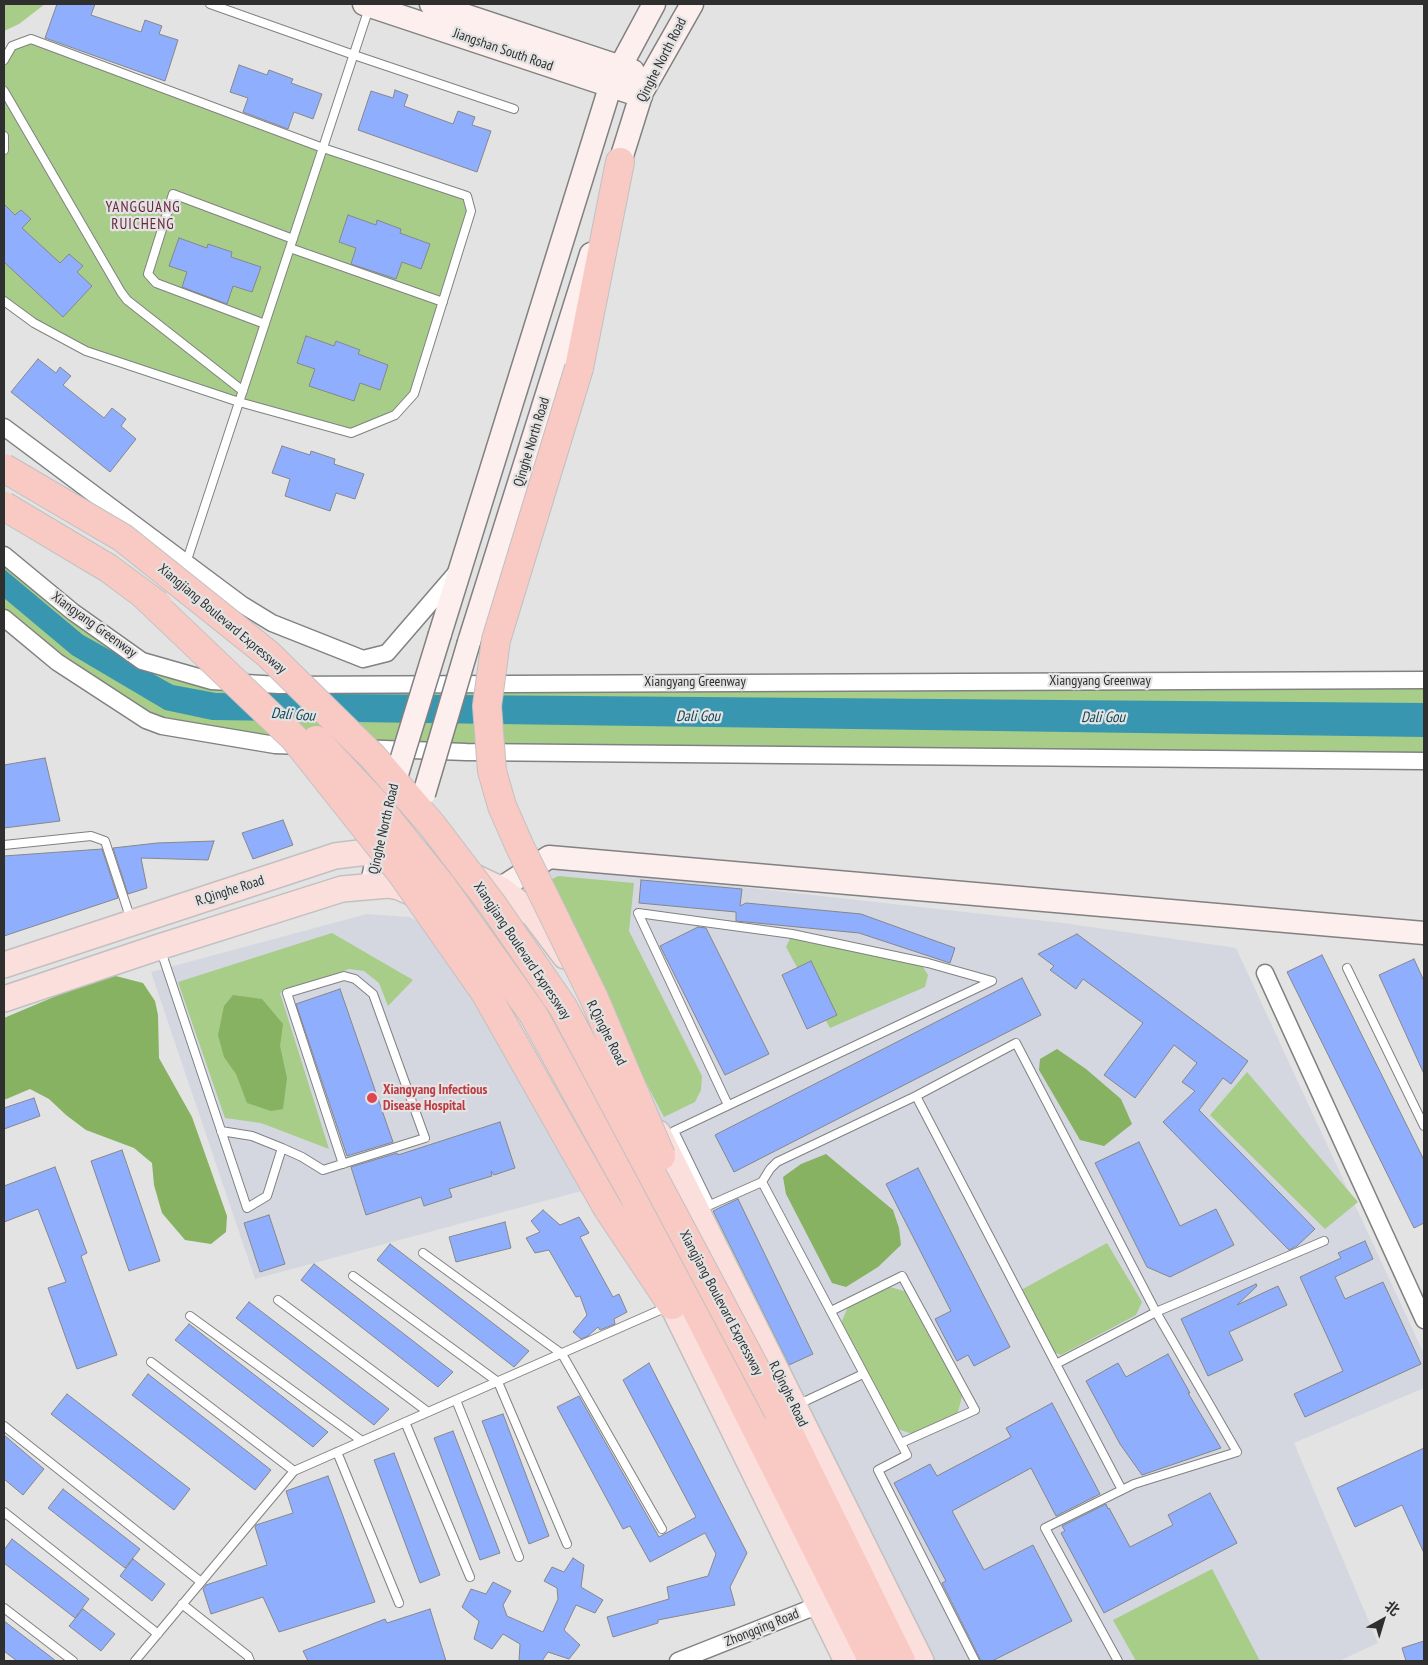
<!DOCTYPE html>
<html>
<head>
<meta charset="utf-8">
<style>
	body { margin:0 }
	#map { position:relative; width:1428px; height:1665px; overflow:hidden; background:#e3e3e4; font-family:"PT Sans Narrow","Noto Sans SC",sans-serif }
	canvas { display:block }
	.frame { position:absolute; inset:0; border:5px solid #2f2f2f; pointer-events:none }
	.north { position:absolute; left:1358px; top:1595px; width:50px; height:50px; -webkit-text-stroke:4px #e3e3e4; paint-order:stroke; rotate:39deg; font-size:14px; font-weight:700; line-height:20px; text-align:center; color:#2f2f2f }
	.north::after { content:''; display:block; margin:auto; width:18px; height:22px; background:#2f2f2f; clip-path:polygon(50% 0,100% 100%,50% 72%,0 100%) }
</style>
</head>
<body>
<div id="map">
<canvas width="1428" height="1665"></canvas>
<div class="frame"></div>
<div class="north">北</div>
</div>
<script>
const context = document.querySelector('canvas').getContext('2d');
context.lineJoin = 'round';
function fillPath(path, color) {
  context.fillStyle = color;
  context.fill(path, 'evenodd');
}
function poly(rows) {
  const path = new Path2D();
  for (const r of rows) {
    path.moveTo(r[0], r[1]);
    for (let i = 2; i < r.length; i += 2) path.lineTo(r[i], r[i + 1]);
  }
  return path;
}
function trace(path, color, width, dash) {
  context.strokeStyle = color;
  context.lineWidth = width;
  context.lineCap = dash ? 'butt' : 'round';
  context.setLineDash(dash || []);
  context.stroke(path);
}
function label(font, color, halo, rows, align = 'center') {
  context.font = font + ' "PT Sans Narrow",sans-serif';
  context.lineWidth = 4.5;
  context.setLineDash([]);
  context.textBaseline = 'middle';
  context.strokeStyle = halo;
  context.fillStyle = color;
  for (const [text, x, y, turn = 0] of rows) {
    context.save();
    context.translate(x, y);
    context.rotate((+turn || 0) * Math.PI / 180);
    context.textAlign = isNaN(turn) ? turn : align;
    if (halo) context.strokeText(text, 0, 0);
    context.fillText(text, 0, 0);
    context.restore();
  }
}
fillPath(poly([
	[553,866,1063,923,1236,948,1424,1354,1424,1388,1294,1443,1378,1643,1339,1661,933,1661,538,876],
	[367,914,410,917,456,945,596,1187,255,1279,151,972]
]), '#d4d7df');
fillPath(poly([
	[4,4,45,4,19,24,4,31],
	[31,39,467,196,471,211,414,394,395,415,351,433,86,351,4,301,4,60,12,46],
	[4,555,142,661,212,681,1424,680,1424,760,275,745,162,726,4,618],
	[558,876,634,883,629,931,702,1076,701,1090,695,1102,664,1117,542,884],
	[332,933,413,980,388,1006,379,983,364,971,349,969,280,993,329,1149,261,1123,225,1118,178,982],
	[792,934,919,961,928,975,925,987,830,1028,786,947],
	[1247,1072,1358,1202,1325,1229,1210,1115],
	[1107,1243,1142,1302,1136,1315,1061,1355,1054,1352,1021,1290],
	[883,1285,911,1293,964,1389,956,1419,918,1436,892,1427,839,1328,850,1302],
	[1212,1569,1260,1661,1136,1661,1113,1620]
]), '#a7cd89');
fillPath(poly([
	[108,974,143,983,155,1001,158,1015,159,1058,192,1117,227,1216,226,1232,211,1244,185,1240,162,1213,154,1185,152,1163,134,1148,86,1130,66,1115,49,1099,30,1089,4,1100,4,1018],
	[233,995,262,999,283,1024,280,1046,287,1078,283,1109,271,1111,247,1103,236,1074,224,1057,218,1035,224,1006],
	[1057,1049,1086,1069,1121,1099,1132,1124,1104,1146,1080,1140,1039,1070,1040,1059],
	[826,1154,893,1210,899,1228,901,1245,878,1267,846,1287,832,1283,786,1194,783,1177,801,1164]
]), '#86b261');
fillPath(poly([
	[4,569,83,635,173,685,216,693,1424,703,1424,737,212,720,165,710,72,655,4,598]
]), '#3896b1');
const building = poly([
	[57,4,95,4,91,15,141,32,145,20,162,26,159,34,178,40,165,81,45,38,57,4],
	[239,65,267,75,269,70,293,79,291,83,322,94,313,119,294,112,288,129,243,112,248,98,230,92,239,65],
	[395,90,408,95,404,106,453,124,458,111,475,117,472,125,491,131,477,172,358,130,371,91,393,98,395,90],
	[4,204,15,215,21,210,31,219,22,228,60,263,69,254,83,266,77,272,92,286,63,317,4,262,4,204],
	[348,215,376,225,377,220,401,229,400,233,430,244,421,269,402,262,396,279,351,264,356,248,339,242,348,215],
	[179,238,207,248,208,244,232,252,231,257,261,267,252,292,233,286,227,304,182,287,187,272,169,266,179,238],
	[306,336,334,346,336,341,360,350,358,354,388,365,380,390,360,383,354,401,309,386,315,369,297,363,306,336],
	[38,359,56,373,60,367,71,376,63,385,104,418,112,408,126,419,121,426,136,439,110,472,11,392,38,359],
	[282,446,310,455,311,451,335,459,334,464,364,474,355,499,336,493,330,511,285,496,290,479,272,473,282,446],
	[45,758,60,821,4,828,4,765,45,758],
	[283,820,293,845,253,859,242,833,283,820],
	[214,841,208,860,141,858,147,888,128,894,113,848,157,843,214,841],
	[102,849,118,898,4,936,4,856,102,849],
	[641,880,742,889,740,906,746,903,861,914,955,948,950,963,859,933,736,921,736,912,639,903,641,880],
	[698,927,706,928,769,1054,725,1075,660,946,698,927],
	[1077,934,1248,1061,1231,1084,1223,1078,1199,1110,1315,1229,1297,1246,1289,1250,1163,1122,1195,1091,1182,1082,1197,1063,1174,1045,1135,1098,1104,1075,1143,1023,1083,979,1076,989,1050,970,1054,966,1038,954,1077,934],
	[1322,955,1424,1160,1424,1223,1414,1228,1287,972,1322,955],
	[1414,959,1424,981,1424,1074,1379,975,1414,959],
	[811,961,837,1015,807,1029,782,975,811,961],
	[1022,978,1041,1015,734,1172,715,1135,1022,978],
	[340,989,393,1142,347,1156,296,1004,340,989],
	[34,1098,40,1116,4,1129,4,1108,34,1098],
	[500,1122,515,1168,494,1175,491,1171,492,1176,449,1189,452,1197,424,1206,421,1197,366,1215,351,1167,397,1153,398,1155,500,1122],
	[1139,1142,1180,1226,1216,1209,1234,1245,1170,1277,1147,1267,1095,1163,1139,1142],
	[122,1150,160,1261,129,1271,91,1161,122,1150],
	[55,1167,87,1253,81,1256,117,1355,77,1369,48,1288,66,1282,38,1209,4,1222,4,1186,55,1167],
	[918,1168,1010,1347,974,1366,968,1355,957,1361,935,1319,951,1311,886,1184,918,1168],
	[738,1199,813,1354,789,1365,713,1211,738,1199],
	[543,1210,560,1225,579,1217,589,1233,580,1237,613,1297,619,1294,627,1312,614,1319,615,1324,600,1330,598,1327,588,1336,581,1339,573,1332,587,1315,580,1296,576,1297,549,1250,535,1253,526,1238,540,1232,531,1221,543,1210],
	[269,1215,285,1264,260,1272,244,1223,269,1215],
	[505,1222,511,1248,456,1262,449,1237,505,1222],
	[1365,1241,1373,1259,1335,1277,1345,1299,1383,1282,1421,1364,1305,1417,1294,1394,1343,1371,1300,1277,1341,1258,1338,1253,1365,1241],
	[390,1244,429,1274,529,1351,514,1367,377,1260,390,1244],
	[314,1264,453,1372,438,1387,301,1280,314,1264],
	[1256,1284,1257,1286,1237,1305,1278,1286,1287,1305,1229,1332,1243,1360,1208,1376,1181,1319,1256,1284],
	[249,1302,389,1409,374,1425,236,1318,249,1302],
	[189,1324,328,1432,313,1447,175,1340,189,1324],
	[1168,1354,1190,1393,1188,1393,1221,1448,1142,1475,1120,1444,1086,1381,1118,1363,1126,1377,1168,1354],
	[649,1363,747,1553,730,1587,735,1605,658,1620,658,1623,613,1637,607,1617,669,1599,667,1587,708,1576,716,1554,705,1533,650,1562,630,1526,623,1529,557,1407,579,1396,659,1537,696,1517,623,1380,649,1363],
	[148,1374,271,1470,255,1490,132,1395,148,1374],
	[67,1394,190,1489,174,1510,51,1414,67,1394],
	[1052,1403,1100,1494,1056,1516,1031,1468,952,1511,984,1570,1033,1545,1072,1621,992,1661,981,1661,942,1583,946,1581,894,1483,930,1464,937,1476,1011,1437,1006,1428,1052,1403],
	[503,1414,549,1536,529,1544,482,1421,503,1414],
	[453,1431,500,1553,480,1560,434,1438,453,1431],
	[4,1435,44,1469,23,1495,4,1479,4,1435],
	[1424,1448,1424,1553,1402,1505,1355,1527,1337,1488,1424,1448],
	[394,1453,440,1575,420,1583,374,1460,394,1453],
	[328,1476,375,1602,279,1632,263,1597,211,1614,203,1589,206,1585,267,1565,255,1527,256,1525,293,1513,286,1491,328,1476],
	[63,1489,140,1549,125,1568,48,1508,63,1489],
	[1210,1493,1237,1543,1104,1613,1061,1533,1065,1531,1062,1526,1106,1504,1108,1509,1109,1508,1130,1547,1173,1525,1168,1515,1210,1493],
	[12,1539,89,1599,75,1618,4,1563,4,1550,12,1539],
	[573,1558,584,1565,581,1587,603,1600,595,1613,576,1605,564,1630,580,1645,569,1659,548,1652,542,1661,519,1661,520,1644,503,1634,492,1649,474,1639,479,1621,462,1607,471,1589,486,1594,493,1582,511,1591,503,1605,507,1616,543,1632,558,1599,557,1588,544,1581,552,1567,564,1572,573,1558],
	[133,1559,165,1584,152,1601,120,1576,133,1559],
	[83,1609,115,1634,101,1651,69,1626,83,1609],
	[430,1609,446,1661,308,1661,303,1651,385,1619,387,1623,430,1609],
	[4,1621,56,1661,17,1661,4,1651,4,1621],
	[1424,1641,1424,1661,1406,1661,1402,1648,1424,1641]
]);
fillPath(building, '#8faefd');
trace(building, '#878789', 1);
const lane = poly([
	[210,4,354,55,514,109],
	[4,60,12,46,31,39,323,148,467,196,471,211,414,394,395,415,351,433,239,402,86,351,34,323,4,301],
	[4,91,121,292,127,300,243,391],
	[4,136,4,150],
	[290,248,443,302],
	[265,324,156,283,148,274,173,194,293,239],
	[186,563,369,8],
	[4,845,91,836,105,841,131,920],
	[161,951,247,1208,267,1196,282,1148,302,1157,323,1170,425,1138,373,994,355,979,344,976,287,993,343,1164],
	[1347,968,1424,1126],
	[916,1096,1016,1043,1156,1312,1324,1241],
	[728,1105,638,913,792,934,928,963,992,981,674,1131,710,1205,762,1182,907,1455,878,1470,975,1661],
	[221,1131,252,1136,282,1148],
	[762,1182,770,1169,777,1162,916,1096,1056,1364],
	[423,1253,562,1354,662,1529],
	[353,1276,498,1382,567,1544],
	[278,1300,428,1412],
	[831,1311,902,1276,975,1410,901,1443],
	[190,1316,362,1441],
	[151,1362,294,1471],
	[456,1400,519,1557],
	[797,1405,863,1374],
	[405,1422,470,1577],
	[4,1426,201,1582],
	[337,1452,399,1603],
	[4,1512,158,1634],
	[182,1604,248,1656,250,1661],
	[4,1608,73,1661],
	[135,1661,294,1471,667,1307],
	[1118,1661,1045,1528,1134,1484,1237,1452,1156,1312,1056,1364,1122,1490]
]);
const street = poly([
	[4,427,241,604,272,623,363,659,387,653,456,573],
	[4,555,73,612,142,661,212,681,279,685,1424,680],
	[4,618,57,662,146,720,162,726,275,745,466,752,1424,761],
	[1265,973,1424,1320],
	[678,1661,819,1605]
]);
const secondary = poly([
	[364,4,641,96],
	[431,4,633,71],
	[615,178,642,92,692,4],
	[440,634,611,84,654,4],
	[469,642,591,254],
	[371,887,394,784],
	[500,889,549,857,1424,933]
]);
const primary = poly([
	[4,965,335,856,391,849,415,854,453,867,500,889,534,915,565,956],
	[4,999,159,947,342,889,389,885,399,887,424,898],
	[658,1133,921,1661],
	[663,1286,847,1661]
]);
const highway = poly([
	[579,368,620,162],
	[533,1014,696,1309,873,1661],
	[608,1209,672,1305],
	[778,1411,901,1661]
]);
trace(lane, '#808182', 10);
trace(street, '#808182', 19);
trace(secondary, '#808182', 25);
trace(primary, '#c1c1c1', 28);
trace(highway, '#c1c1c1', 30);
trace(lane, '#fff', 8);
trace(street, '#fff', 16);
trace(secondary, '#fdefed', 22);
trace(primary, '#fbdfdc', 25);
trace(highway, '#f9c9c4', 28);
const secondaryBridge = poly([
	[394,784,440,634],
	[424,794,469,642]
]);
const highwayBridge = poly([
	[579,368,496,640,487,706,492,771,502,806,520,847,594,998,661,1156],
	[4,468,123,538,268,654,373,757,432,825,492,904,563,1007,778,1411],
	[4,506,108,568,158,605],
	[144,595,294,738,402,874,486,994,608,1209],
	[316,740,375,803,442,886,533,1014]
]);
trace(secondaryBridge, '#808182', 25, []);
trace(highwayBridge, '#c1c1c1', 30, []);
trace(secondaryBridge, '#fdefed', 22);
trace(highwayBridge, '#f9c9c4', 28);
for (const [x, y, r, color] of [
	[372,1098,6,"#e0444e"]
]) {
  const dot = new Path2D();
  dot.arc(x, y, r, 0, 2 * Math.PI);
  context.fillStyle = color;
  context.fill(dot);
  trace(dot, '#e3e3e4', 2);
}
label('14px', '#2f2f2f', '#e3e3e4', [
	["Jiangshan South Road",503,50,19],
	["Qinghe North Road",662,60,-63],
	["Qinghe North Road",532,442,-73],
	["Xiangjiang Boulevard Expressway",222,619,40],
	["Xiangyang Greenway",94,625,36],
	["Xiangyang Greenway",1100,681],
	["Xiangyang Greenway",695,682],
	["Qinghe North Road",384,829,-77],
	["R.Qinghe Road",230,891,-18],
	["Xiangjiang Boulevard Expressway",522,951,56],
	["R.Qinghe Road",606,1033,63],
	["Xiangjiang Boulevard Expressway",721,1303,62],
	["R.Qinghe Road",788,1394,64],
	["Zhongqing Road",762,1628,-22]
]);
label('bold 14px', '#be3a42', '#e3e3e4', [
	["Xiangyang Infectious",383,1090],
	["Disease Hospital",383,1106]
], 'left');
context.letterSpacing = '1px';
label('15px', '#6a263f', '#e3e3e4', [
	["YANGGUANG",143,208],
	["RUICHENG",143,225]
]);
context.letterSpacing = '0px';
label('italic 15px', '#114756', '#e3e3e4', [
	["Dali Gou",293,715,4],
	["Dali Gou",698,717],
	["Dali Gou",1103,718]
]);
</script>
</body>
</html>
